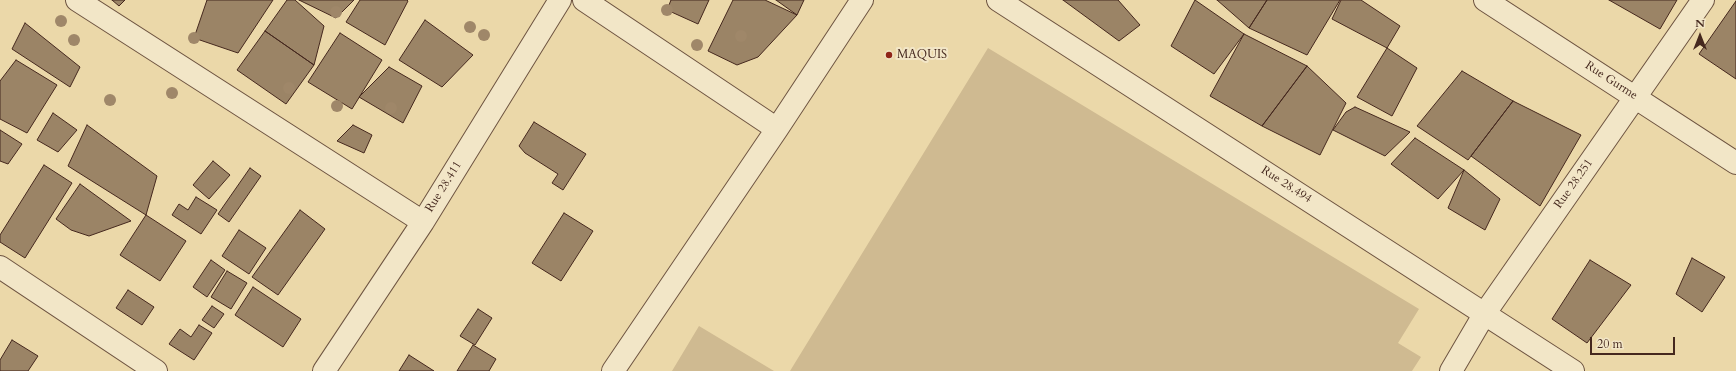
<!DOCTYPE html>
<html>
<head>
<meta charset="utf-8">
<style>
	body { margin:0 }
	#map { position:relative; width:1736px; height:371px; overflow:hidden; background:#ebd8a9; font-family:Cardo,serif }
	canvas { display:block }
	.north { position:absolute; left:1680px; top:16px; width:40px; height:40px; -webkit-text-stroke:3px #f2e6c7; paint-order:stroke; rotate:0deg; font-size:11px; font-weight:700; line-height:16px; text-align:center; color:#45281e }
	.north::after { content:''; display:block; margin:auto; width:14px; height:18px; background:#45281e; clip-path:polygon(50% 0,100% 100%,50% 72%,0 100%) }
	.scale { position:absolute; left:1590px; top:337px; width:85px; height:18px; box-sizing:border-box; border:2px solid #45281e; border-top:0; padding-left:5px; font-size:12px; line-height:14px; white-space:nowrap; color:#45281e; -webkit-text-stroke:3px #f2e6c7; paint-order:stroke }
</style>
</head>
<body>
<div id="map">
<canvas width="1736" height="371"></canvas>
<div class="north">N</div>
<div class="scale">20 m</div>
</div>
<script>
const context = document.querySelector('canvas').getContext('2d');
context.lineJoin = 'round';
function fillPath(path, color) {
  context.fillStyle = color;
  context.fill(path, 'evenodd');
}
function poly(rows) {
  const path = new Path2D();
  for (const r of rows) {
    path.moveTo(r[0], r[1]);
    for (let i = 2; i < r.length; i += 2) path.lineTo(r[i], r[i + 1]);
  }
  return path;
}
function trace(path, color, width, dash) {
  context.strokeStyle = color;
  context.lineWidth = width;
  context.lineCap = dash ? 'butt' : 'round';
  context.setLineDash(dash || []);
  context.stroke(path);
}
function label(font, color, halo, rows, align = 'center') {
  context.font = font + ' Cardo,serif';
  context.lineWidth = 4;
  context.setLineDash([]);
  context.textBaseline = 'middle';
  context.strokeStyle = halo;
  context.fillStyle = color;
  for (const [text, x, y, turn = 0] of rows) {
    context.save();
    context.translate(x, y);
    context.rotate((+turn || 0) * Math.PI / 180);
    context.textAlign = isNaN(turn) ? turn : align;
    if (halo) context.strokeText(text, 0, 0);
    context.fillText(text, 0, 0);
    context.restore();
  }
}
fillPath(poly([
	[988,48,1419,309,1398,343,1421,357,1412,371,790,371],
	[699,326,774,371,672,371]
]), '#cfba91');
const building = poly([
	[112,0,125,0,119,6,112,0],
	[207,0,273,0,238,53,194,38,207,0],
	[287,0,295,0,324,26,314,65,265,31,287,0],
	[299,0,354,0,336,18,299,0],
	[360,0,407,0,408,1,385,45,346,22,360,0],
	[671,0,709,0,698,24,667,10,671,0],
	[733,0,765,0,797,15,758,57,737,65,708,51,733,0],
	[776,0,804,0,797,15,776,0],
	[1063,0,1118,0,1140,25,1119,41,1063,0],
	[1195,0,1244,34,1214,74,1171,46,1195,0],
	[1217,0,1267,0,1249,28,1217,0],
	[1267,0,1340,0,1307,55,1249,28,1267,0],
	[1341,0,1361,0,1400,26,1387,48,1332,19,1341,0],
	[1609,0,1677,0,1660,29,1609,0],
	[1736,1,1736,79,1699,54,1736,1],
	[425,20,473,55,442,87,399,60,425,20],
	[25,23,80,67,70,87,12,49,25,23],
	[265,31,314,65,286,104,237,70,265,31],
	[340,33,382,60,352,109,308,82,340,33],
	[1244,34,1307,66,1262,126,1210,96,1244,34],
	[1387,48,1417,68,1392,116,1357,97,1387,48],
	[16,60,57,85,27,133,0,119,0,81,16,60],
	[1307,66,1346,103,1320,155,1262,126,1307,66],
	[389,67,422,86,403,123,359,97,389,67],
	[1462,71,1513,101,1468,160,1417,126,1462,71],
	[1513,101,1581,135,1540,206,1471,156,1513,101],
	[1355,107,1410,132,1385,156,1333,130,1346,112,1355,107],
	[53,113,77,130,58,152,37,140,53,113],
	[534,122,586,154,563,190,552,183,558,174,525,153,519,146,534,122],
	[87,125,157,176,146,215,68,166,87,125],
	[353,125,372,135,364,153,337,141,353,125],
	[0,130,22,144,8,164,0,161,0,130],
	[1415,138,1464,170,1438,199,1391,164,1415,138],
	[213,161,230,175,209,199,193,185,213,161],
	[44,165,72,183,25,258,0,242,0,235,44,165],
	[250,168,261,176,229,222,218,214,250,168],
	[1464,170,1500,199,1485,230,1448,208,1464,170],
	[80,184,131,221,89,236,71,230,56,219,80,184],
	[196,197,217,210,201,234,172,215,179,204,188,210,196,197],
	[300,210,325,229,278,295,252,277,300,210],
	[564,213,593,231,561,281,532,263,564,213],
	[146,215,186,241,160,281,120,255,146,215],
	[239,230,266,248,249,274,222,256,239,230],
	[1692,258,1725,277,1702,312,1676,294,1692,258],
	[211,260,225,270,207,297,193,287,211,260],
	[1590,260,1631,285,1587,343,1552,319,1590,260],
	[227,271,247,283,231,309,211,297,227,271],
	[253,287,301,319,283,347,235,315,253,287],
	[128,290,154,307,142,325,116,308,128,290],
	[212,306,224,314,214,328,202,320,212,306],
	[478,309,492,318,475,345,460,336,478,309],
	[199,325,212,333,194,360,169,344,180,329,191,337,199,325],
	[12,340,38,356,28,371,0,371,0,360,12,340],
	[473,345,496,359,489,371,457,371,473,345],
	[409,355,434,371,399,371,409,355]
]);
fillPath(building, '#9b8466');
trace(building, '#45281e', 1);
const minor = poly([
	[77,0,423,222],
	[584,0,777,129],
	[998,0,1573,371],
	[1485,0,1736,163],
	[0,267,156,371],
	[324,371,423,222,560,0],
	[613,371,777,129,862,0],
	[1451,371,1485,313,1703,0]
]);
trace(minor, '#6e5441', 24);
trace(minor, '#f2e6c7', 22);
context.fillStyle = '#9f8769';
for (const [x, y] of [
	[667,10],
	[336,12],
	[61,21],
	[470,27],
	[484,35],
	[741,36],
	[194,38],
	[74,40],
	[697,45],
	[289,88],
	[172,93],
	[110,100],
	[337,106],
	[391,108]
]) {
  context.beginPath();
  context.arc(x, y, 6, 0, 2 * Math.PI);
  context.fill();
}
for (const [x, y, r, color] of [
	[889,55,4,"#8f2418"]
]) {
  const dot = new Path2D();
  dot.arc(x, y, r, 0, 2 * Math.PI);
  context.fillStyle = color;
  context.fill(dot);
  trace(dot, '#f2e6c7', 1.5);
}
label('12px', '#45281e', '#f2e6c7', [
	["MAQUIS",897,55]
], 'left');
label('12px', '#45281e', '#f2e6c7', [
	["Rue Gurme",1611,81,33],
	["Rue 28.251",1574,184,-55],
	["Rue 28.494",1286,185,33],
	["Rue 28.411",444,187,-58]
]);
</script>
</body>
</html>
